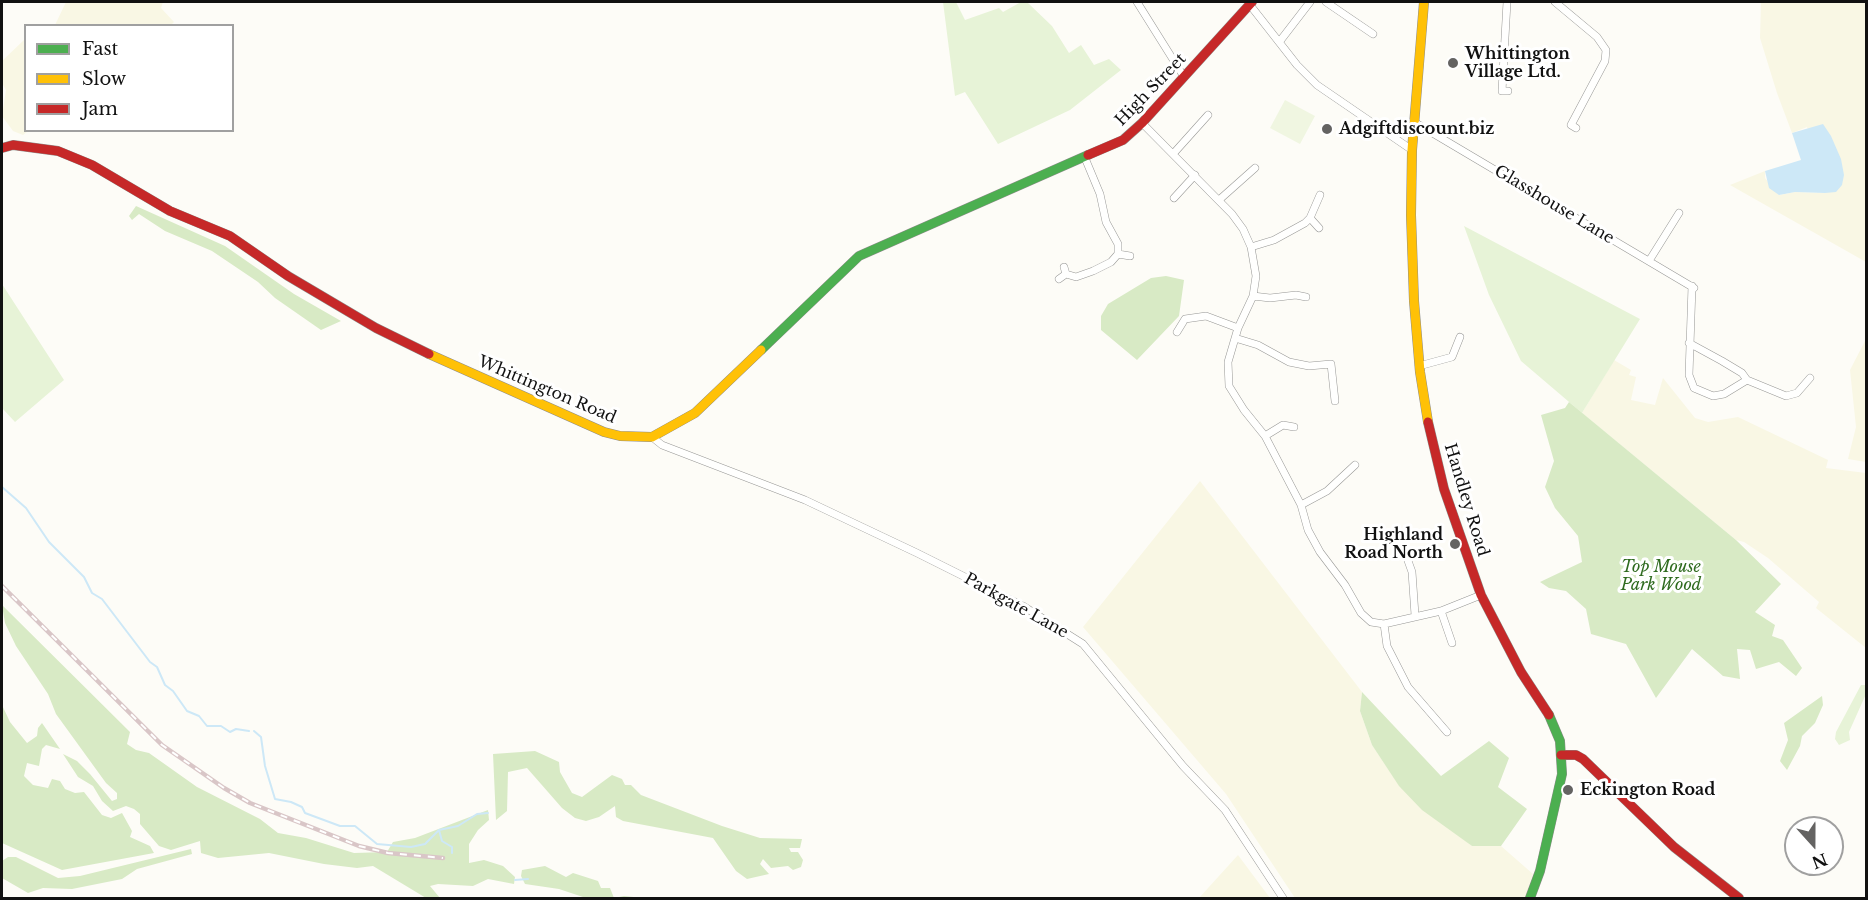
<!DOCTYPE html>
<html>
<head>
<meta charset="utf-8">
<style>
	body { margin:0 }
	#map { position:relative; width:1868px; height:900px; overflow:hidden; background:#fdfcf7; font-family:"Libre Baskerville",serif }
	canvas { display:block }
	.frame { position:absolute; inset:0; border:3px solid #111; pointer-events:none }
	.legend { position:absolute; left:24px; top:24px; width:210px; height:108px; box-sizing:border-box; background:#fff; border:2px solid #a0a0a0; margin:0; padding:8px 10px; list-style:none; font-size:18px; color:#111 }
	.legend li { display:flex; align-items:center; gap:12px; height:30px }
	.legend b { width:30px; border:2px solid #a0a0a0 }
	.north { position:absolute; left:1784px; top:816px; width:60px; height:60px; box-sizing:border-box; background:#fff; border:2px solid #a0a0a0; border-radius:50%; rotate:159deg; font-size:16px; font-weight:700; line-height:24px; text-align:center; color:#111 }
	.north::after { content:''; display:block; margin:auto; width:21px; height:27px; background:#646362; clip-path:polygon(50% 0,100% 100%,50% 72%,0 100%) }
</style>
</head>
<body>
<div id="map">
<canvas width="1868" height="900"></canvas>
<div class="frame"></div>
<ul class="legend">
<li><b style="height:8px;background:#4caf50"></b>Fast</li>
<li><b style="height:8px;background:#ffc107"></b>Slow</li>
<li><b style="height:8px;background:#c62828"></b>Jam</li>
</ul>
<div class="north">N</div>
</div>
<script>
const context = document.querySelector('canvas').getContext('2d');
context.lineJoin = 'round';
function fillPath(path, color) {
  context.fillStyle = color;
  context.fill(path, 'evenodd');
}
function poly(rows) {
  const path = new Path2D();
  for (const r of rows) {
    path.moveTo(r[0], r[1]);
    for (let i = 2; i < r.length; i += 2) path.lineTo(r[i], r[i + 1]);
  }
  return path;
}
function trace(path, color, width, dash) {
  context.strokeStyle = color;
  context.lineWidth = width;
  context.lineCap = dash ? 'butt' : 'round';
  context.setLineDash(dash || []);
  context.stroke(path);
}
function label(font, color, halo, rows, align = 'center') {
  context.font = font + ' "Libre Baskerville",serif';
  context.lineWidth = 6;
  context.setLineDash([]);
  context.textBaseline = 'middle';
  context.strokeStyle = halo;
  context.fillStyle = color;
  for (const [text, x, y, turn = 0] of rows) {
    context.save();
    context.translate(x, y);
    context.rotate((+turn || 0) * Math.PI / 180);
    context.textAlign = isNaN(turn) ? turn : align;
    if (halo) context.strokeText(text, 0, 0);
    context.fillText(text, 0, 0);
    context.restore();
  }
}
fillPath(poly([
	[66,2,163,2,161,8,174,22,170,26,55,25],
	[1761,2,1866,2,1866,262,1730,185,1765,171,1765,178,1779,195,1795,192,1825,193,1807,127,1792,133,1777,93,1760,38],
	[25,39,26,130,28,131,23,135,13,131,2,116,6,90,2,83,2,61],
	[1866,339,1866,462,1848,459,1856,427,1850,370],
	[1614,360,1631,370,1629,375,1636,377,1631,400,1655,405,1663,378,1695,418,1708,422,1738,417,1828,460,1826,468,1866,473,1866,648,1816,608,1819,602,1768,558,1744,542,1736,540,1582,413],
	[1200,481,1362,692,1360,711,1372,745,1399,785,1472,846,1501,846,1533,874,1525,898,1295,898,1226,794,1083,627],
	[1238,855,1270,898,1199,898]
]), '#f9f7e4');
fillPath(poly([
	[943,2,956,2,965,20,999,8,1003,12,1021,2,1028,3,1052,26,1069,53,1081,45,1094,65,1109,59,1121,70,1070,110,998,144,965,92,955,96],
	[1464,226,1640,319,1582,413,1521,361,1489,295],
	[2,284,64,380,15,422,2,408],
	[1861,685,1866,685,1866,694,1849,732,1850,740,1839,745,1835,739,1836,732]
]), '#e7f3d7');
fillPath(poly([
	[136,206,225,246,294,294,341,321,321,330,275,298,258,282,212,251,165,231,139,214,132,220,129,216],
	[1166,276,1184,280,1179,316,1137,360,1101,330,1101,316,1108,304,1151,278],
	[1569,402,1736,540,1781,584,1755,612,1775,625,1772,636,1783,640,1802,668,1796,676,1779,662,1756,669,1750,650,1737,649,1740,679,1723,676,1692,649,1656,698,1626,644,1591,634,1586,609,1566,591,1549,588,1540,582,1582,562,1578,536,1555,508,1545,487,1554,461,1541,415,1565,408],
	[2,605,130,732,127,744,136,750,149,753,197,787,260,819,278,833,306,838,354,853,387,852,393,842,415,838,488,810,489,820,478,830,469,844,469,863,484,860,503,866,515,877,514,884,488,879,473,886,438,884,430,886,440,898,426,898,373,866,357,868,324,864,269,853,218,858,201,853,200,841,171,850,159,846,140,824,140,814,134,809,126,806,113,811,102,801,93,786,78,777,63,754,77,761,90,774,112,801,117,799,117,793,106,783,56,714,48,694,16,646,5,623],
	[1362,692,1441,776,1489,741,1509,758,1498,787,1527,809,1501,846,1472,846,1422,810,1399,786,1372,745,1360,711],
	[1822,696,1823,705,1815,723,1802,736,1800,746,1787,770,1780,761,1788,740,1784,723],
	[2,705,10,722,27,743,37,736,38,728,42,723,60,749,46,745,42,749,39,766,27,763,24,776,33,785,48,788,52,779,60,781,65,789,75,793,84,792,102,815,111,818,122,813,132,831,130,837,150,846,154,853,62,870,2,843],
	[535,751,559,762,560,772,572,793,582,797,612,775,622,779,625,785,631,785,641,795,722,826,760,838,802,839,800,848,789,848,791,852,798,852,803,860,801,867,793,870,788,866,771,868,763,859,760,864,769,874,747,879,736,871,713,838,623,821,616,817,615,806,599,817,586,821,575,818,562,808,527,768,508,772,507,811,496,820,493,754],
	[191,849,192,854,137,869,122,879,72,889,43,888,28,893,2,878,2,861,8,857,16,857,58,878,80,876],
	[545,866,566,877,573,873,598,881,601,888,610,888,614,898,624,896,643,898,586,898,559,889,525,884,521,876,522,870]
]), '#d8eac5');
fillPath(poly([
	[1285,100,1315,116,1300,144,1270,128]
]), '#f0f6e1');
fillPath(poly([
	[1823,124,1831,136,1841,159,1844,175,1842,185,1836,192,1825,193,1795,192,1779,195,1769,188,1765,171,1801,160,1792,133]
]), '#cde8f7');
trace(poly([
	[2,487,26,508,49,542,84,577,92,593,102,599,150,662,157,667,165,685,173,691,187,711,199,716,207,726,221,726,230,732,236,729,249,731],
	[254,731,261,737,265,766,275,799,291,802,302,807,305,813,340,826,355,826,377,844,411,847,425,844,439,830,458,826,477,814,488,813],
	[439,830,442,841,452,847,452,853],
	[515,880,528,879]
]), '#cde8f7', 2);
const street = poly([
	[1137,2,1184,77],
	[1326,2,1373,34],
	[1507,2,1502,91,1508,91],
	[1555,2,1597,37,1606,50,1605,61,1571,125,1576,128],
	[1250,5,1297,65,1317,85,1412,150],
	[1280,41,1310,2],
	[1414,122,1694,288],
	[1142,123,1232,214,1243,229,1251,247,1256,276,1253,296,1238,328,1228,362,1229,386,1244,410,1265,436,1301,505,1308,530,1320,552,1345,585,1361,613,1371,622,1384,624,1441,611,1481,595],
	[1173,154,1208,115],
	[1174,198,1195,175],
	[1219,200,1255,168],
	[1310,218,1319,228],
	[1251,247,1274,240,1305,223,1310,218,1320,195],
	[1118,254,1130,256],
	[1649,261,1679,213],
	[1066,274,1076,277,1093,271,1111,262,1118,254,1118,244,1106,222,1100,194,1085,158],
	[1059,279,1066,274,1064,267],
	[1692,286,1689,375,1694,388,1713,396,1724,394,1747,380,1786,396,1797,393,1810,378],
	[1253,296,1270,298,1296,295,1306,297],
	[1177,332,1185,319,1206,316,1238,328],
	[1235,338,1258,345,1289,362,1309,366,1331,364,1335,401],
	[1689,343,1722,361,1742,373,1747,380],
	[1419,366,1452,357,1460,337],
	[1265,436,1283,425,1294,427],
	[652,437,662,445,805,500,917,553,1023,606,1083,644,1183,766,1225,810,1283,898],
	[1301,505,1327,491,1355,465],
	[1394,535,1407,558,1412,572,1415,615],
	[1441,611,1452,643],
	[1384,624,1387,646,1408,687,1447,732]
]);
const fast = poly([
	[761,350,859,256,1088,155],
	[1530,898,1540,871,1562,774,1560,741,1549,715]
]);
const slow = poly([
	[1424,2,1412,150,1411,215,1414,301,1420,372,1428,422],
	[429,354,604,432,620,436,652,437,695,413,761,350]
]);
const jam = poly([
	[2,148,13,145,58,151,92,165,170,211,230,236,288,276,376,328,429,354],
	[1088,155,1123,140,1142,123,1252,2],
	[1428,422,1444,489,1481,595,1521,672,1549,715],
	[1561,755,1576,755,1583,759,1674,847,1739,898]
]);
trace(street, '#979795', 8);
trace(fast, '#8e8d8b', 10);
trace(slow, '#8e8d8b', 10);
trace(jam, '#8e8d8b', 10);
trace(street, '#fffffe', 7);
trace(fast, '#4caf50', 9);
trace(slow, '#ffc107', 9);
trace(jam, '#c62828', 9);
const rail = poly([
	[2,586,162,745,224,788,250,803,359,846,388,853,443,858]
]);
trace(rail, '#d9c6c7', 4.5);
trace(rail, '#fff', 2, [7]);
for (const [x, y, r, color] of [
	[1453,63,6,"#646362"],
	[1327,129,6,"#646362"],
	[1455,544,6,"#646362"],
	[1568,790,6,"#646362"]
]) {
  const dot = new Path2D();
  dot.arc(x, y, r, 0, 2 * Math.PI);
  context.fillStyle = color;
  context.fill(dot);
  trace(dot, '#fff', 2);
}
label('bold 16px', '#111', '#fff', [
	["Whittington",1465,54],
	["Village Ltd.",1465,72],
	["Adgiftdiscount.biz",1339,129],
	["Highland",1443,535,"right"],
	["Road North",1443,553,"right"],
	["Eckington Road",1580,790]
], 'left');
label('16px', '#111', '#fff', [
	["High Street",1151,90,-46],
	["Glasshouse Lane",1554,205,31],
	["Whittington Road",547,390,23],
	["Handley Road",1466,500,73],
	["Parkgate Lane",1016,606,29]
]);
label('italic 16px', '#2f6b1f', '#fff', [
	["Top Mouse",1661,567],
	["Park Wood",1661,585]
]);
</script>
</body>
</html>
